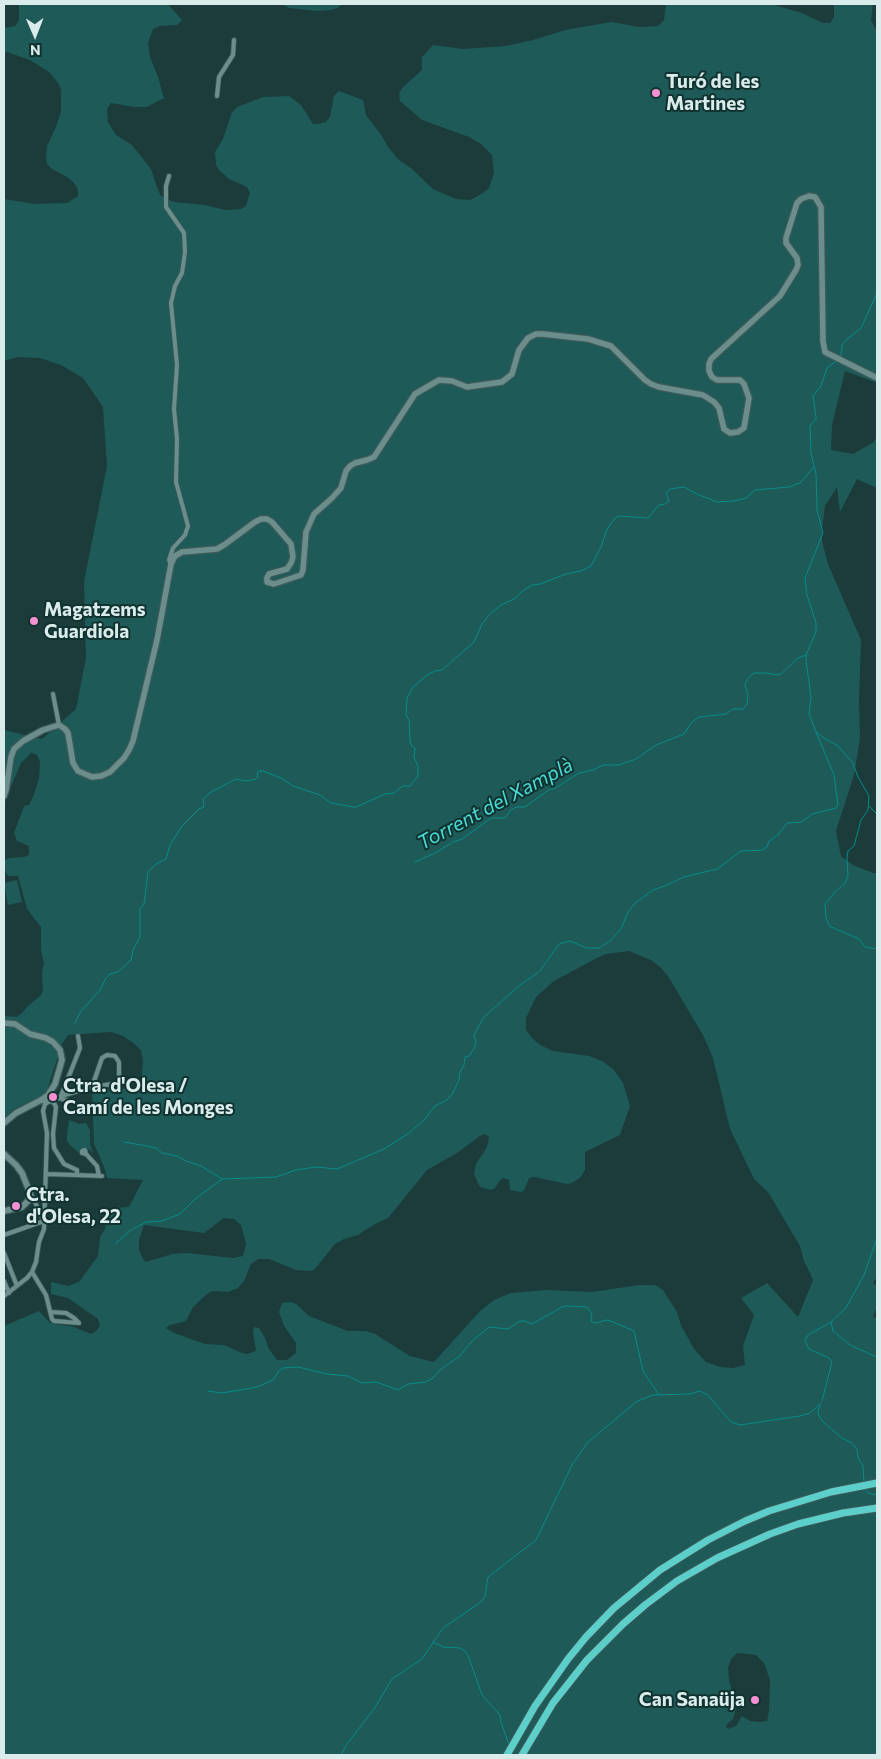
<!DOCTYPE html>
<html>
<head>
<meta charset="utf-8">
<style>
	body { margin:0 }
	#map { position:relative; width:881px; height:1759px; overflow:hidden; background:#1b3c3a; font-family:Commissioner,sans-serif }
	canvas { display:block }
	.frame { position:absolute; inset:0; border:5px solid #d9ebea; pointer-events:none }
	.north { position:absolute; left:10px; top:10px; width:50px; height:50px; -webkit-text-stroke:4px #103230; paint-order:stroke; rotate:179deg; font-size:14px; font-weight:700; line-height:20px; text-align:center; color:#d9ebea }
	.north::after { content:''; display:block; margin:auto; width:18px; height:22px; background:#d9ebea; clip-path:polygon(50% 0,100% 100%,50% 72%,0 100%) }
</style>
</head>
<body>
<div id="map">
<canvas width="881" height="1759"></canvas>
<div class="frame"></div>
<div class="north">N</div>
</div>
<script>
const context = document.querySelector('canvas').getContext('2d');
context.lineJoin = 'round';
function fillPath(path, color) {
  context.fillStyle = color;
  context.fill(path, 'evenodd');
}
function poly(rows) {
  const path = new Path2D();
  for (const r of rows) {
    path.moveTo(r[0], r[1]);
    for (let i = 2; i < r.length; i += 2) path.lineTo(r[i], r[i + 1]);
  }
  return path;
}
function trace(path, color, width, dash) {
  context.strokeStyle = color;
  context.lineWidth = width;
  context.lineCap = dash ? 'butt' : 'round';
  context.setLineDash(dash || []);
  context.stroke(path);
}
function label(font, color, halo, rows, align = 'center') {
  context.font = font + ' Commissioner,sans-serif';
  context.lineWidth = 4;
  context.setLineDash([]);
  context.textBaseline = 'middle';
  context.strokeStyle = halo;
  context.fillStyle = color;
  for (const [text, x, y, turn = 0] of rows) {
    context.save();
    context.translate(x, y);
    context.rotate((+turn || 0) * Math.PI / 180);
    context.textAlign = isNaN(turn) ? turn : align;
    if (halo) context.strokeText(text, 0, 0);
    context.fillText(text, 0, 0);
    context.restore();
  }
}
fillPath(poly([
	[19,4,168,4,182,20,177,25,159,26,153,29,148,43,150,57,158,77,164,98,147,107,134,107,111,103,107,109,108,122,116,135,132,145,151,169,158,190,161,196,174,202,204,205,226,210,241,209,246,206,250,193,247,187,229,179,219,170,216,165,215,152,223,139,232,112,237,107,263,97,289,96,301,105,313,124,319,124,326,122,330,117,334,96,339,91,363,100,366,115,382,136,388,147,399,160,411,168,433,189,456,199,470,200,483,193,489,188,494,173,492,155,481,144,469,137,422,120,400,101,399,94,402,88,422,70,422,57,433,45,463,49,506,46,533,40,565,30,611,22,640,27,658,26,664,20,666,4,771,4,802,13,823,23,830,23,834,17,834,4,873,4,871,20,877,32,877,383,845,371,832,425,831,450,853,454,874,442,877,436,877,488,857,479,840,512,837,487,825,506,822,529,822,541,828,564,861,640,859,701,860,739,854,775,836,831,841,856,853,865,873,873,877,873,877,1277,873,1283,877,1286,877,1306,873,1316,877,1319,877,1755,4,1755,4,1326,39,1311,50,1323,74,1327,91,1334,96,1331,100,1326,98,1319,68,1298,51,1294,51,1282,68,1286,79,1282,98,1256,100,1237,105,1229,108,1215,115,1208,129,1207,143,1180,107,1178,104,1167,94,1144,92,1092,109,1089,141,1088,143,1061,141,1050,132,1042,123,1036,111,1032,68,1035,62,1044,47,1090,43,1095,14,1109,4,1118,4,1016,16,1017,21,1014,27,1007,41,995,43,991,42,972,44,963,41,950,41,927,27,909,18,876,9,876,6,873,4,866,5,860,9,858,24,857,29,855,29,846,17,841,14,833,24,806,29,805,33,797,39,779,40,761,36,754,31,753,21,763,6,798,4,810,4,730,42,739,76,709,86,658,84,582,107,466,103,407,83,378,61,365,40,358,17,357,4,361,4,199,35,204,67,203,78,196,78,190,74,183,67,177,52,169,47,164,46,157,47,146,56,127,61,111,61,90,59,84,49,72,30,60,4,51,4,28,15,26,19,20],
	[629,951,651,960,660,967,668,976,704,1037,713,1058,730,1129,754,1179,768,1192,800,1246,804,1261,813,1280,798,1317,767,1283,741,1298,754,1315,743,1346,745,1365,733,1368,720,1367,706,1362,694,1349,681,1325,677,1312,663,1290,655,1285,639,1285,592,1292,546,1290,511,1293,494,1300,480,1311,434,1362,410,1356,375,1334,366,1331,348,1331,309,1316,296,1304,291,1302,282,1303,279,1312,284,1326,296,1343,296,1353,287,1360,277,1360,269,1349,264,1336,259,1328,254,1327,253,1332,256,1351,247,1354,242,1353,224,1345,205,1344,174,1333,166,1328,170,1325,186,1321,193,1307,207,1294,212,1291,228,1292,238,1288,244,1281,251,1264,258,1259,269,1259,296,1270,310,1271,314,1270,335,1244,344,1239,358,1235,375,1224,388,1218,427,1170,457,1153,480,1136,485,1134,489,1137,487,1147,476,1164,474,1174,480,1187,491,1190,495,1188,500,1180,504,1178,509,1180,510,1190,520,1192,524,1191,529,1178,534,1177,567,1184,572,1183,580,1178,585,1170,585,1152,620,1135,630,1106,623,1083,614,1070,602,1061,589,1056,553,1051,542,1046,533,1039,526,1030,526,1018,536,997,554,981,595,959,606,954],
	[224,1218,234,1219,241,1225,246,1244,243,1256,233,1258,187,1253,172,1254,146,1262,143,1259,139,1250,139,1240,144,1225,204,1233],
	[737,1653,756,1655,764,1663,770,1680,769,1712,767,1721,760,1722,750,1721,742,1716,736,1726,728,1729,726,1727,727,1724,733,1719,736,1708,735,1700,729,1680,728,1668,731,1659],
	[282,4,343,4,337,8,331,10,317,11,289,8],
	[17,880,22,902,8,905,4,883],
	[69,1120,80,1124,86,1123,90,1130,90,1144,93,1153,87,1148,79,1153,70,1145,67,1141,67,1134]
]), '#1e5a58');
trace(poly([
	[841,357,842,345,845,341,861,328,877,293],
	[836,361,827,368,821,386,813,396,816,417,816,419,810,426,811,453,816,474,817,510,823,533,805,578,807,595,816,623,816,632,806,655,806,661,811,697,809,714,816,732,824,738,838,746,853,763,858,777,869,796,868,810,861,820,854,846,848,851,847,857,848,876,845,883,835,892,825,904,826,917,829,926,859,939,865,947,877,949],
	[869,806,877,814],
	[415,862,435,853,453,842,462,839,491,818,505,818,511,810,516,807,525,807,550,789,554,789,579,773,593,770,603,765,619,765,636,759,656,745,684,734,691,723,699,717,726,714,733,709,743,709,747,704,748,695,745,685,748,678,754,673,766,673,778,675,781,674,798,658,806,655],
	[75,1023,81,1011,100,990,106,978,110,974,118,972,131,960,133,950,140,937,140,909,144,904,148,872,156,864,166,859,170,845,182,826,199,809,204,807,203,799,211,792,236,779,245,781,256,779,258,777,257,773,259,771,263,771,281,778,293,786,320,795,331,803,353,807,356,807,385,794,394,793,403,786,410,786,418,776,418,766,414,757,415,748,411,745,410,740,409,720,406,715,407,698,413,687,427,675,435,671,442,670,474,642,482,624,491,613,501,605,516,598,521,592,532,585,540,584,566,574,581,571,591,566,601,547,607,529,615,518,619,516,648,518,659,505,665,504,669,501,666,493,670,489,684,487,699,495,717,502,734,501,746,498,755,490,789,487,800,483,814,467],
	[124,1142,147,1146,156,1148,162,1153,177,1156,186,1161,201,1166,222,1179],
	[116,1243,131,1230,146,1222,162,1221,180,1214,195,1199,222,1179,276,1177,296,1170,316,1167,337,1169,384,1149,409,1133,424,1120,435,1106,447,1100,453,1093,459,1080,460,1072,464,1065,465,1057,469,1056,475,1047,476,1043,474,1035,484,1017,520,985,540,971,559,944,570,941,587,948,599,948,610,941,621,929,628,912,635,903,653,890,667,885,684,877,717,869,741,851,763,850,767,847,769,841,778,835,787,823,802,822,812,814,836,808,838,805,834,775,816,732],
	[831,1322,833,1331,850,1345,877,1357],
	[208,1391,222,1393,257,1387,273,1380,279,1371,283,1368,298,1367,327,1374,348,1376,362,1383,376,1382,398,1390,408,1384,426,1382,433,1378,441,1369,460,1356,471,1342,489,1327,508,1329,520,1321,524,1321,532,1324,562,1307,567,1306,587,1307,592,1314,591,1321,594,1323,600,1322,606,1320,611,1321,634,1331,643,1371,659,1395],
	[822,1401,832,1362,829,1358,809,1349,805,1341,808,1335,831,1322,846,1308,864,1275,877,1238],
	[820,1405,818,1411,819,1416,823,1422,842,1438,852,1443,857,1450,858,1458,863,1466,864,1483],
	[865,1489,868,1493,877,1495],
	[433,1642,443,1647,460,1648,465,1651,469,1658,482,1695,500,1715,501,1722,509,1745],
	[341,1755,347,1744,374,1709,392,1679,422,1659,443,1628,481,1602,485,1596,488,1577,536,1540,572,1465,587,1443,636,1402,652,1395,690,1394,700,1391,708,1395,731,1422,740,1425,800,1416,810,1413,821,1403]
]), '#078c88', 1);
const street = poly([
	[217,96,219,77,233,55,234,40],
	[169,176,166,186,166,207,184,233,185,252,182,273,175,286,171,303,177,365,174,409,177,439,176,482,188,526,185,535,173,548,169,560,171,564],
	[53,694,59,725],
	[61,1096,80,1048,78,1036],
	[58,1098,74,1102],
	[39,1101,50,1101,61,1096,92,1087,119,1083,119,1062,115,1056,107,1055,102,1058,92,1087],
	[50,1101,54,1103,56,1107,53,1134,54,1148,64,1164,77,1170,77,1174],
	[86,1154,85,1150,82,1151,82,1153,86,1154,97,1166,99,1176],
	[47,1174,102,1176],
	[31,1194,44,1221],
	[4,1235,44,1221],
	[4,1253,17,1286],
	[32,1272,46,1295,52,1319,54,1321,79,1323,74,1318,66,1313,51,1312],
	[4,1281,9,1293],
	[4,1296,27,1278,32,1272,36,1262,39,1242,44,1229,47,1133,43,1111,45,1104,50,1101]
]);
const secondary = poly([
	[4,796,6,790,11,757,14,749,23,741,43,730,59,725,65,729,68,733,73,763,78,771,92,777,101,776,110,772,124,758,129,750,133,741,157,640,171,564,175,556,182,552,217,549,224,545,255,522,261,519,267,519,272,522,291,544,293,557,291,563,287,569,269,574,267,578,267,582,274,584,301,575,303,570,306,532,314,514,332,498,341,488,346,471,350,466,355,463,367,460,374,457,415,394,439,380,452,381,467,387,502,382,512,374,519,350,528,338,536,334,543,334,588,339,611,346,645,380,651,384,659,387,703,395,714,402,719,408,724,429,730,433,738,432,744,428,749,398,744,384,740,380,717,380,712,377,709,371,709,364,711,359,780,296,796,270,798,265,797,258,786,243,786,238,797,203,801,199,809,196,815,197,821,207,823,341,825,352,877,378],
	[4,1023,15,1024,30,1034,46,1038,53,1042,60,1050,62,1060,55,1084,48,1095,41,1100,16,1113,4,1123],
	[4,1154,16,1165,22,1173,30,1193,28,1201,22,1207,4,1211]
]);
const highway = poly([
	[507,1755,535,1706,568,1659,586,1637,614,1608,660,1570,708,1540,745,1521,769,1511,831,1492,877,1483],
	[522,1755,553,1703,587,1660,623,1624,645,1605,677,1581,717,1558,770,1534,798,1524,843,1513,877,1508]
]);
trace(street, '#3d5b5a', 5.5);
trace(secondary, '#3d5b5a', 8);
trace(highway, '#3d5b5a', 9);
trace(street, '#6b8e8c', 4);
trace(secondary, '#6b8e8c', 5.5);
trace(highway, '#5dcfca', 7);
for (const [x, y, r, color] of [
	[656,93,5,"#f591d2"],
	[34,621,5,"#f591d2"],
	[53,1097,5,"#f591d2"],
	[16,1206,5,"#f591d2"],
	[755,1700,5,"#f591d2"]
]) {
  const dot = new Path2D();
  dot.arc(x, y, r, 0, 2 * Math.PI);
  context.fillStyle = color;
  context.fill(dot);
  trace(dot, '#103230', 2);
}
label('bold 19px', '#d9ebea', '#103230', [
	["Turó de les",666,82],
	["Martines",666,104],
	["Magatzems",44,610],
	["Guardiola",44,632],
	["Ctra. d'Olesa /",63,1086],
	["Camí de les Monges",63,1108],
	["Ctra.",26,1195],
	["d'Olesa, 22",26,1217],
	["Can Sanaüja",745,1700,"right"]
], 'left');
label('italic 20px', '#48dbd6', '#103230', [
	["Torrent del Xamplà",495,804,-28]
]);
</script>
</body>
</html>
